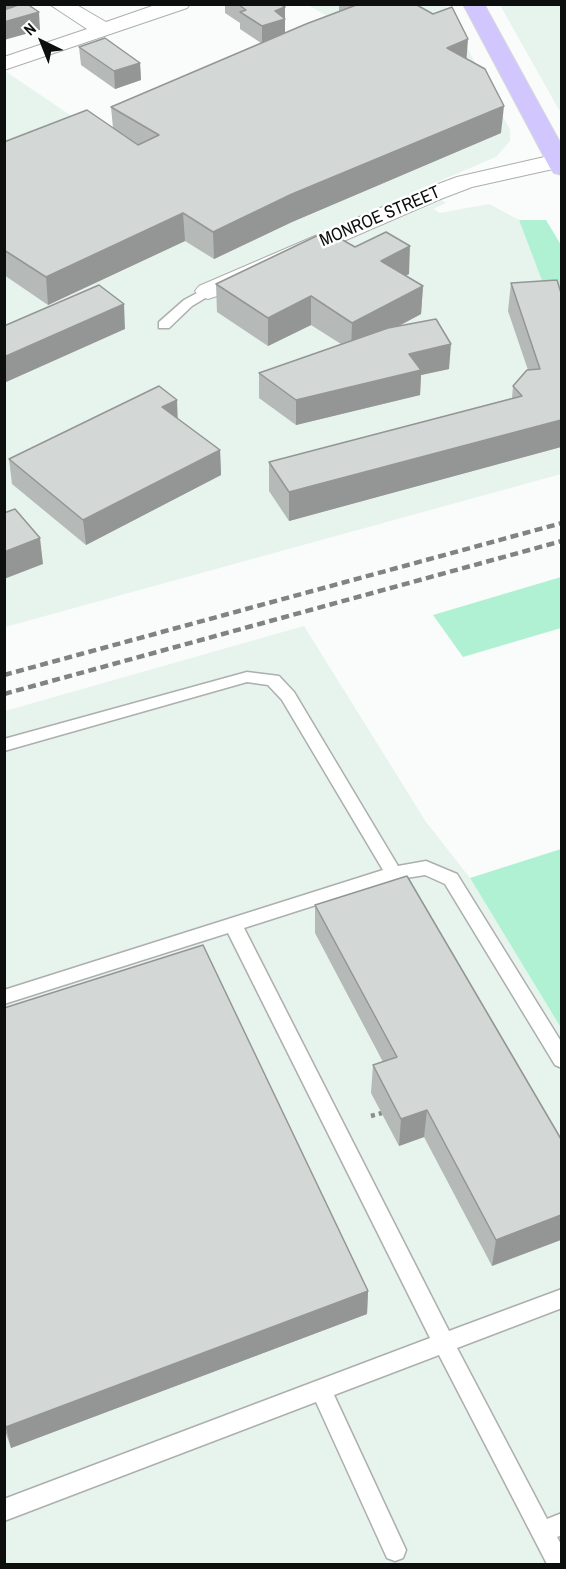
<!DOCTYPE html>
<html>
<head>
<meta charset="utf-8">
<style>
	body { margin:0 }
	#map { position:relative; width:566px; height:1569px; overflow:hidden; background:#f9fcfa; font-family:"Archivo Narrow",sans-serif }
	canvas { display:block }
	.frame { position:absolute; inset:0; border:6px solid #0d0f0e; pointer-events:none }
	.north { position:absolute; left:12px; top:12px; width:60px; height:60px; -webkit-text-stroke:4px #fff; paint-order:stroke; rotate:317deg; font-size:16px; font-weight:700; line-height:24px; text-align:center; color:#0d0f0e }
	.north::after { content:''; display:block; margin:auto; width:21px; height:27px; background:#0d0f0e; clip-path:polygon(50% 0,100% 100%,50% 72%,0 100%) }
</style>
</head>
<body>
<div id="map">
<canvas width="566" height="1569"></canvas>
<div class="frame"></div>
<div class="north">N</div>
</div>
<script>
const context = document.querySelector('canvas').getContext('2d');
context.lineJoin = 'round';
function fillPath(path, color) {
  context.fillStyle = color;
  context.fill(path, 'evenodd');
}
function poly(rows) {
  const path = new Path2D();
  for (const r of rows) {
    path.moveTo(r[0], r[1]);
    for (let i = 2; i < r.length; i += 2) path.lineTo(r[i], r[i + 1]);
  }
  return path;
}
function trace(path, color, width, dash) {
  context.strokeStyle = color;
  context.lineWidth = width;
  context.lineCap = dash ? 'butt' : 'round';
  context.setLineDash(dash || []);
  context.stroke(path);
}
function label(font, color, halo, rows, align = 'center') {
  context.font = font + ' "Archivo Narrow",sans-serif';
  context.lineWidth = 5;
  context.setLineDash([]);
  context.textBaseline = 'middle';
  context.strokeStyle = halo;
  context.fillStyle = color;
  for (const [text, x, y, turn = 0] of rows) {
    context.save();
    context.translate(x, y);
    context.rotate((+turn || 0) * Math.PI / 180);
    context.textAlign = isNaN(turn) ? turn : align;
    if (halo) context.strokeText(text, 0, 0);
    context.fillText(text, 0, 0);
    context.restore();
  }
}
fillPath(poly([
	[308,5,445,5,510,130,510,141,496,157,423,188,446,203,433,209,440,213,489,204,519,220,561,331,561,474,5,627,5,71,98,134,349,29],
	[500,5,561,5,561,112,558,108],
	[304,626,426,822,470,878,561,1028,561,1564,5,1564,5,711]
]), '#e7f3ed');
fillPath(poly([
	[519,220,546,220,561,245,561,331],
	[561,577,561,628,463,657,433,615],
	[561,849,562,849,561,1028,470,878]
]), '#b1f1d3');
const lane = poly([
	[208,287,214,291,212,294,192,306,169,328,159,328,159,322,184,300,208,287],
	[247,672,279,676,294,692,398,866,426,861,457,874,562,1043,562,1068,555,1065,445,884,425,875,394,880,244,928,449,1331,562,1289,562,1308,457,1348,547,1519,562,1513,562,1535,557,1537,562,1546,562,1564,547,1564,439,1355,334,1395,406,1550,403,1558,395,1561,387,1558,316,1402,4,1521,4,1499,430,1338,228,933,4,1004,4,990,383,870,282,700,268,685,247,682,4,751,4,739,247,672]
]);
const street = poly([
	[49,4,75,4,106,22,158,4,190,4,187,8,4,70,4,57,87,29,49,4],
	[562,153,562,167,472,187,438,200,217,296,208,299,199,296,195,291,199,286,422,190,457,177,562,153]
]);
const primary = poly([
	[463,4,484,4,562,146,562,175,554,173,550,168,463,4]
]);
trace(lane, '#acafad', 3);
trace(street, '#acafad', 2);
trace(primary, '#d8d9d8', 2);
trace(poly([
	[371,1116,382,1113]
]), '#8a8d8b', 4.5, [4, 4]);
fillPath(lane, '#fff');
fillPath(street, '#fff');
fillPath(primary, '#d1c7fe');
trace(poly([
	[4,675,562,523],
	[4,694,562,541]
]), '#808381', 4.5, [8, 4.5]);
fillPath(poly([
	[225,4,280,4,285,7,285,33,339,12,339,4,415,4,467,59,501,133,292,222,214,259,185,241,48,305,4,275,4,142,113,128,111,107,261,43,240,29,240,23,225,13],
	[79,47,140,63,141,80,115,89,81,65],
	[355,247,409,274,405,275,423,286,421,314,399,326,449,369,421,375,420,395,296,425,259,398,259,373,341,344,311,325,268,346,217,312,216,284],
	[511,283,561,293,561,447,289,521,269,491,269,462,512,398,513,386,528,370,508,311],
	[220,450,221,475,86,545,12,484,9,459],
	[315,905,561,1139,492,1266,424,1137,399,1146,371,1093,373,1065,383,1062,315,933],
	[4,1008,368,1291,367,1314,11,1448,4,1428]
]), '#b5b9b7');
fillPath(poly([
	[4,4,16,4,17,16,4,21],
	[285,7,285,36,262,44,262,26,275,11],
	[39,12,40,30,4,40,4,22],
	[468,39,466,66,447,48],
	[140,63,141,80,115,89,114,71],
	[504,106,501,133,292,222,214,259,213,232,292,194],
	[183,213,185,241,48,305,46,277],
	[410,246,409,274,379,289,381,261],
	[423,286,421,314,351,351,352,323],
	[311,296,311,325,268,346,268,318],
	[124,304,125,329,4,383,4,357],
	[451,344,449,369,421,375,420,395,296,425,296,400,409,354],
	[177,400,178,425,162,407],
	[561,420,561,447,289,521,289,492],
	[220,450,221,475,86,545,83,520],
	[40,538,43,564,4,579,4,552],
	[427,1110,424,1137,399,1146,401,1119],
	[561,1215,561,1240,492,1266,496,1240],
	[368,1291,367,1314,11,1448,6,1427]
]), '#949695');
const building = poly([
	[21,4,27,4,39,12,4,22,4,10,21,4],
	[238,4,280,4,285,7,275,11,285,19,262,26,240,12,246,10,238,4],
	[359,4,415,4,433,14,452,7,468,39,447,48,485,69,504,106,292,194,213,232,183,213,46,277,4,250,4,142,87,110,138,145,159,135,111,107,306,24,359,4],
	[105,38,140,63,114,71,79,47,105,38],
	[327,231,355,247,386,232,410,246,381,261,423,286,352,323,311,296,268,318,216,284,327,231],
	[557,280,561,293,561,420,289,492,269,462,522,396,513,386,527,370,540,369,511,283,557,280],
	[99,285,124,304,4,357,4,326,99,285],
	[436,319,451,344,409,354,421,370,296,400,259,373,388,328,436,319],
	[159,386,177,400,162,407,220,450,83,520,9,459,159,386],
	[15,509,40,538,4,552,4,513,15,509],
	[407,876,561,1139,561,1215,496,1240,427,1110,401,1119,373,1065,397,1057,315,905,407,876],
	[203,945,368,1291,6,1427,4,1422,4,1008,203,945]
]);
fillPath(building, '#d3d7d5');
trace(building, '#949695', 1.5);
label('18px', '#0d0f0e', '#fff', [
	["MONROE STREET",380,217,-23]
]);
</script>
</body>
</html>
